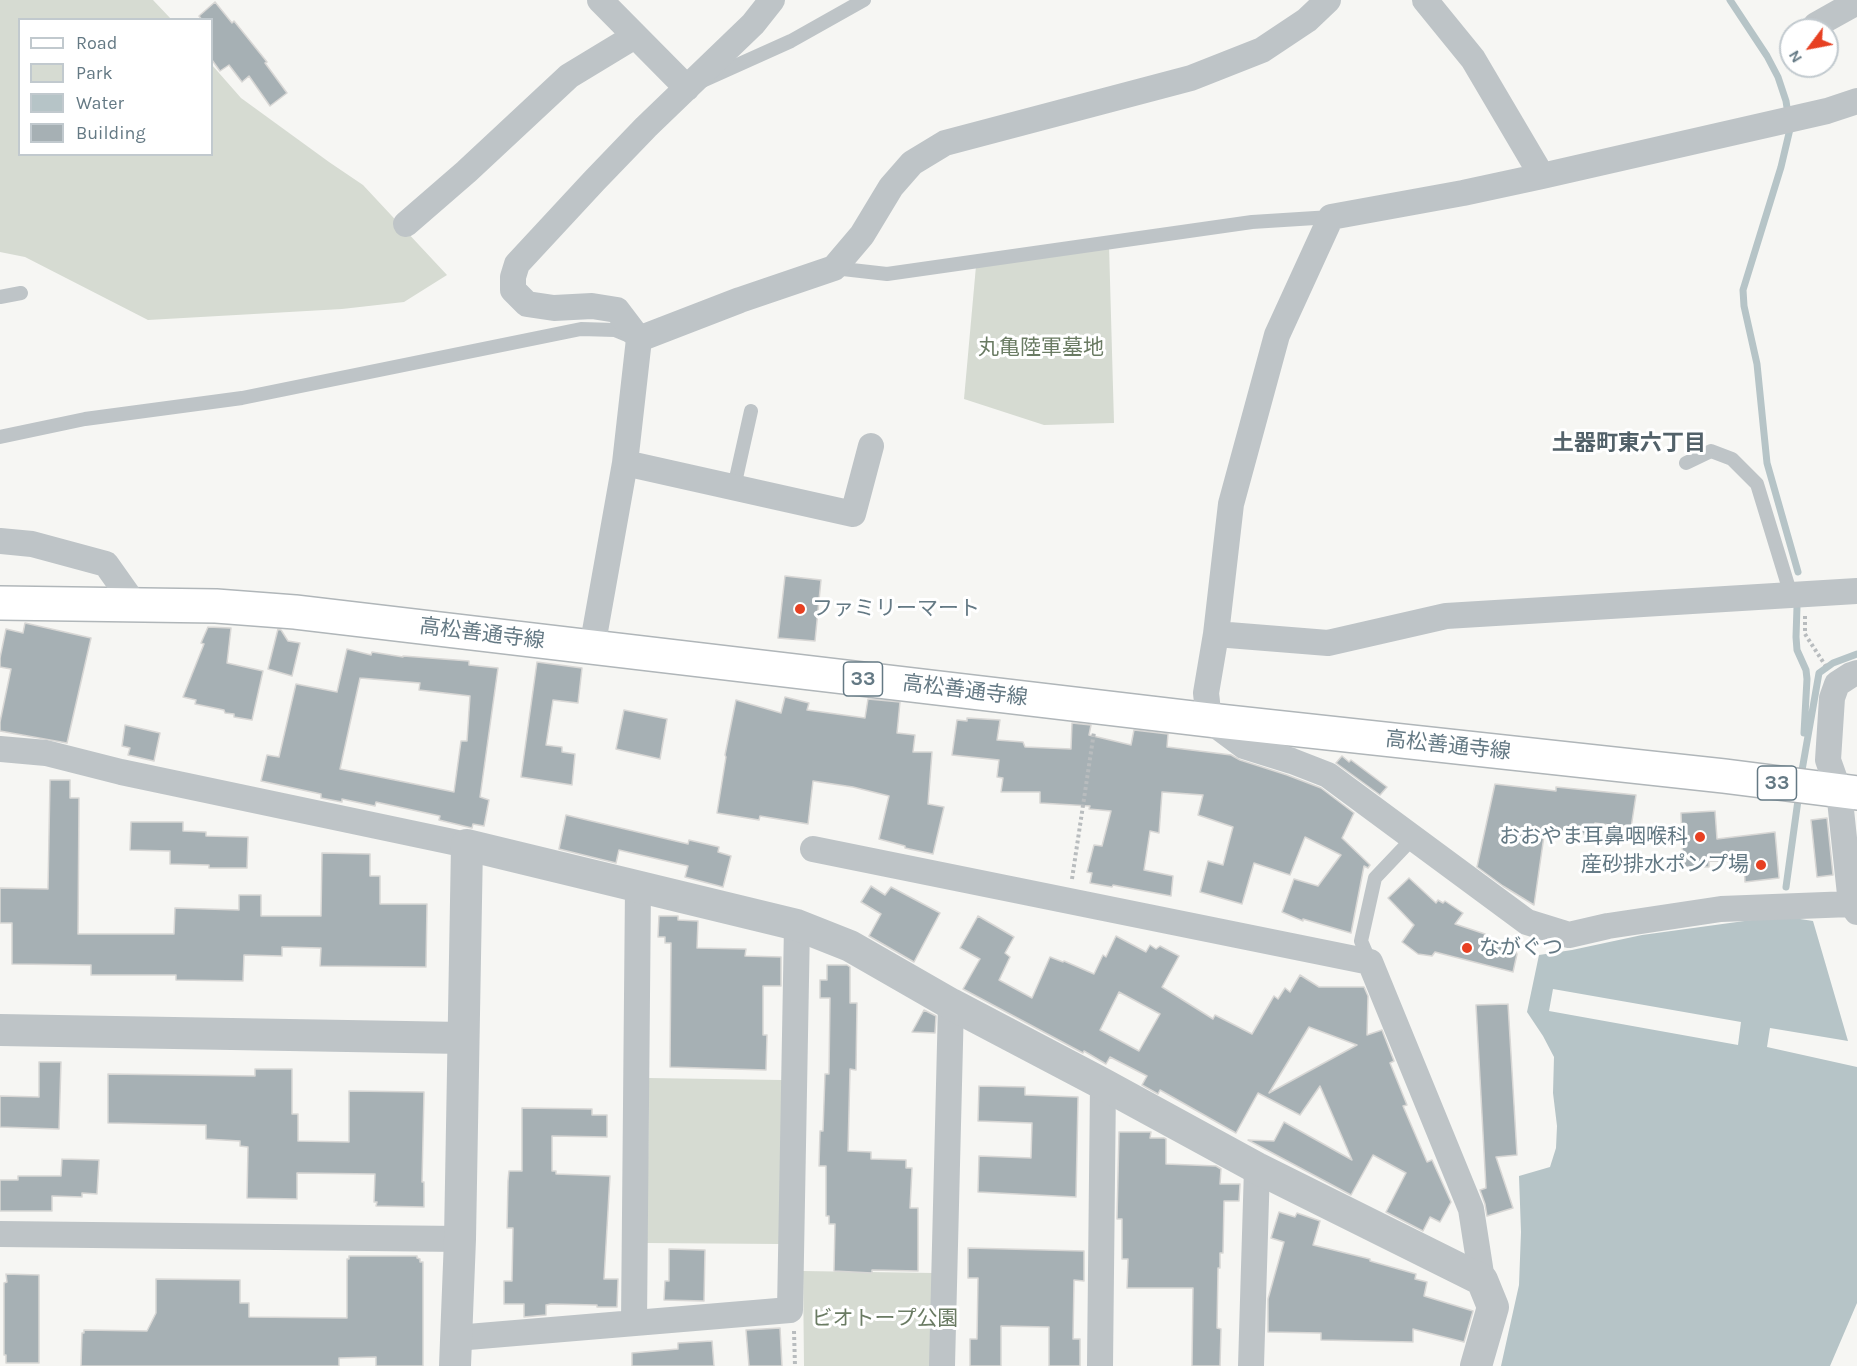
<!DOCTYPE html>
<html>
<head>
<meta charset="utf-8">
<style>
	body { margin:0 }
	#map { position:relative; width:1857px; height:1366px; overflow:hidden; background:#f6f6f3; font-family:Karla,sans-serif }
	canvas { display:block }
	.legend { position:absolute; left:18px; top:18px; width:195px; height:138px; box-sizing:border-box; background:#fff; border:2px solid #c1c9ce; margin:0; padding:8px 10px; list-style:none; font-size:18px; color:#647984 }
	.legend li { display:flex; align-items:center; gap:12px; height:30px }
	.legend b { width:30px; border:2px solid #c1c9ce }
	.north { position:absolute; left:1779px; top:18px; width:60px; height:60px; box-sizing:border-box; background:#fff; border:2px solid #c1c9ce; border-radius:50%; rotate:238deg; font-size:16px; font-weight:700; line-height:24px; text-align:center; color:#647984 }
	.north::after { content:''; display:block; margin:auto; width:21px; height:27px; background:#e74022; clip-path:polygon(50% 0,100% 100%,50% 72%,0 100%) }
</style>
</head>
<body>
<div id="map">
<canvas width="1857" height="1366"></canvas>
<ul class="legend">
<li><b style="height:8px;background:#fff"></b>Road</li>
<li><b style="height:16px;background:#d6dbd2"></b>Park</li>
<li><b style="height:16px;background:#b6c4c7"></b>Water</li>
<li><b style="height:16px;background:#a6b0b4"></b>Building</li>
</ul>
<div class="north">N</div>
</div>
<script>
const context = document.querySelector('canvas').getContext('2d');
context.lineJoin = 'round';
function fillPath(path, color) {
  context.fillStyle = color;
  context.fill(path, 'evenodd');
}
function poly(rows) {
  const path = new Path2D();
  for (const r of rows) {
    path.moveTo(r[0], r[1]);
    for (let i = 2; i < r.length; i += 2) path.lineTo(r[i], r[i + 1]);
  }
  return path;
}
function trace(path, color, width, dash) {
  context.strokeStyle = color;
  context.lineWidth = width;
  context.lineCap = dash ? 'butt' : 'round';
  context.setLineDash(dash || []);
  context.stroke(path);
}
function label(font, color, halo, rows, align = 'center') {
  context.font = font + ' Karla,"Noto Sans JP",sans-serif';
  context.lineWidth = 6;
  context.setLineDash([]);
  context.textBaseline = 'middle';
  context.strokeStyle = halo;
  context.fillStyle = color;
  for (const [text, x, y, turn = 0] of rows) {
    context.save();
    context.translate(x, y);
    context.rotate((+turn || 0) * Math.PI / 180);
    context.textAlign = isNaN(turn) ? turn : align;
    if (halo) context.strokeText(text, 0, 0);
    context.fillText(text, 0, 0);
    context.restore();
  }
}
fillPath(poly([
	[0,0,153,0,171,19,20,20,20,154,212,154,212,65,241,98,329,162,363,185,447,275,404,302,342,309,148,320,25,257,0,252],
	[1109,245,1114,423,1044,425,964,399,976,266],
	[649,1078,782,1080,779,1244,647,1243],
	[803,1271,933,1273,931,1366,804,1366]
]), '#d6dbd2');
fillPath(poly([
	[1781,916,1813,921,1848,1041,1770,1028,1767,1047,1857,1067,1857,1303,1830,1366,1501,1366,1519,1285,1521,1232,1519,1176,1550,1167,1556,1148,1557,1126,1553,1093,1554,1057,1543,1036,1527,1012,1539,955,1572,950,1642,935],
	[1553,989,1741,1022,1738,1045,1549,1011]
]), '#b6c4c7');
trace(poly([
	[1730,0,1767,56,1778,77,1786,101,1788,114],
	[1790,125,1790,129,1781,167,1743,290,1744,306,1757,364,1767,463,1798,572],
	[1797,607,1796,637,1797,650,1806,670,1807,679,1804,733],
	[1801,776,1819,673,1833,663,1857,654],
	[1786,887,1799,793]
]), '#b6c4c7', 7);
const building = poly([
	[215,2,232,23,234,21,267,62,265,63,287,93,270,106,249,76,242,82,229,65,220,71,212,60,212,20,202,20,199,16,215,2],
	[785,576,821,580,815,641,778,638,785,576],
	[25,623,91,638,67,743,0,731,0,722,11,669,0,667,0,658,6,629,23,633,25,623],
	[208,627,231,628,227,663,263,671,252,720,234,717,234,714,225,713,224,710,195,704,196,700,183,697,204,644,201,643,208,627],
	[278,629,281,630,288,641,300,643,292,676,268,669,278,629],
	[347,649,371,655,372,652,403,657,403,656,469,661,469,665,498,668,480,797,489,800,484,826,473,824,472,828,439,820,440,816,376,802,375,806,342,799,342,802,321,798,321,794,261,781,267,755,279,757,296,684,337,692,347,649],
	[360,678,420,683,419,690,470,696,467,741,461,741,454,792,340,769,360,678],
	[537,662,582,668,578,703,553,700,546,745,562,747,562,752,575,754,572,785,521,777,537,662],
	[785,697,809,703,807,710,865,718,868,699,900,702,897,733,915,735,913,752,932,752,928,804,944,807,933,854,905,848,905,846,879,839,889,796,853,787,813,781,808,824,760,816,759,820,717,813,726,757,725,755,736,700,781,713,785,697],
	[624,710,667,719,660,759,616,749,624,710],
	[967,718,1000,720,997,740,1023,742,1025,747,1071,749,1072,723,1091,725,1089,735,1131,745,1134,730,1168,734,1167,747,1231,755,1240,760,1287,775,1321,788,1354,813,1342,838,1370,865,1368,868,1364,866,1351,933,1303,919,1303,921,1282,912,1294,879,1318,886,1341,855,1305,837,1290,875,1254,863,1242,904,1200,892,1208,861,1223,865,1233,827,1198,815,1203,795,1162,792,1159,833,1150,831,1144,870,1173,876,1171,896,1113,885,1112,887,1090,883,1092,873,1087,872,1094,845,1102,846,1111,811,1089,809,1090,806,1040,803,1040,792,1001,792,1003,778,997,777,999,760,952,755,957,720,967,721,967,718],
	[125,725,160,733,154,761,128,755,130,748,122,746,125,725],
	[1342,756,1349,762,1351,760,1387,787,1380,795,1336,763,1342,756],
	[50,780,70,780,70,798,79,798,78,934,174,934,175,908,239,910,239,895,261,895,261,916,321,916,322,853,370,854,370,876,380,876,380,904,427,904,426,967,320,966,321,948,282,947,282,956,244,955,243,981,176,980,176,975,91,975,91,965,12,964,12,923,0,923,0,888,48,889,50,780],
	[1495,784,1556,791,1556,787,1636,795,1631,828,1595,823,1593,835,1545,829,1534,905,1503,886,1477,867,1495,784],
	[1715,811,1717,839,1775,832,1779,878,1745,882,1744,862,1709,861,1709,867,1683,867,1681,813,1715,811],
	[566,815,688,844,689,840,719,847,718,852,731,856,723,887,685,877,688,866,619,850,616,863,559,849,566,815],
	[1827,818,1833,875,1817,877,1811,820,1827,818],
	[131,822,183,822,183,831,206,832,206,836,248,837,247,868,209,868,209,865,170,864,170,851,130,850,131,822],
	[1409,878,1436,903,1438,900,1443,903,1445,901,1463,913,1455,924,1485,934,1483,940,1513,947,1517,954,1513,972,1435,952,1432,956,1418,954,1402,942,1414,925,1388,898,1409,878],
	[871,886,885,895,891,887,940,913,914,962,869,936,881,914,861,902,871,886],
	[659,916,678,916,678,920,698,921,697,948,746,949,745,956,781,957,781,986,763,986,763,1035,767,1035,766,1070,670,1067,671,943,665,943,665,937,658,937,659,916],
	[978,916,1014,937,1005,953,1010,957,999,980,1032,998,1050,957,1063,962,1064,961,1094,974,1103,955,1106,957,1116,936,1146,952,1150,945,1156,949,1160,946,1179,956,1162,987,1213,1019,1215,1015,1252,1034,1274,996,1278,999,1285,988,1290,992,1300,975,1319,987,1364,987,1368,996,1367,1035,1382,1030,1394,1061,1390,1063,1407,1105,1403,1106,1427,1162,1432,1160,1451,1202,1440,1222,1430,1217,1423,1231,1386,1212,1406,1173,1373,1155,1351,1195,1248,1140,1274,1141,1284,1122,1352,1160,1320,1086,1300,1115,1258,1093,1236,1133,1160,1090,1158,1094,1142,1085,1147,1076,1110,1057,1106,1064,1084,1051,1083,1053,963,989,980,959,960,948,978,916],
	[1119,992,1160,1014,1139,1051,1100,1030,1119,992],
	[1309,1027,1357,1045,1269,1093,1309,1027],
	[827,965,847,965,850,967,850,1003,857,1003,856,1070,850,1069,848,1151,871,1152,871,1159,906,1160,906,1168,912,1168,910,1208,918,1208,918,1271,872,1270,872,1273,834,1271,835,1224,829,1224,829,1216,826,1216,826,1166,819,1166,820,1131,823,1131,825,1074,829,1074,830,998,820,998,820,980,827,980,827,965],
	[1508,1004,1517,1155,1496,1157,1513,1208,1487,1216,1485,1204,1480,1190,1486,1188,1476,1005,1508,1004],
	[924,1010,936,1016,935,1033,912,1032,924,1010],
	[39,1062,61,1062,59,1129,0,1127,0,1096,39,1097,39,1062],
	[255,1069,292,1069,292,1114,298,1114,298,1141,349,1142,349,1091,424,1092,422,1182,424,1182,424,1207,376,1206,377,1202,374,1202,375,1174,297,1173,297,1199,247,1198,248,1147,240,1146,240,1141,206,1139,206,1125,108,1123,108,1074,255,1076,255,1069],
	[979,1086,1025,1087,1025,1095,1078,1097,1076,1197,978,1192,979,1156,1031,1158,1032,1123,978,1121,979,1086],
	[522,1108,592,1109,592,1115,607,1115,607,1137,552,1136,552,1171,556,1171,556,1174,610,1176,604,1279,618,1279,617,1307,597,1307,597,1305,551,1304,546,1305,546,1315,524,1317,524,1304,504,1304,504,1281,512,1281,513,1228,507,1228,508,1181,509,1171,522,1171,522,1108],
	[1119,1132,1151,1132,1150,1138,1164,1138,1166,1139,1166,1164,1216,1166,1221,1169,1220,1184,1240,1184,1239,1201,1224,1201,1223,1253,1220,1253,1220,1268,1218,1268,1217,1328,1221,1329,1220,1366,1192,1366,1193,1288,1127,1288,1128,1259,1122,1259,1122,1219,1117,1219,1119,1132],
	[62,1159,99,1160,97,1194,82,1193,82,1197,52,1196,52,1211,0,1211,0,1180,18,1180,18,1176,61,1176,62,1159],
	[1279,1212,1295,1217,1297,1213,1320,1221,1313,1245,1370,1259,1370,1261,1416,1274,1415,1279,1427,1282,1424,1296,1473,1311,1464,1342,1413,1329,1413,1342,1321,1340,1321,1333,1268,1332,1268,1299,1284,1242,1271,1238,1279,1212],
	[968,1248,1084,1251,1084,1281,1074,1280,1073,1339,1080,1339,1080,1366,1049,1366,1049,1327,1001,1326,1001,1366,970,1366,970,1339,977,1339,978,1278,968,1278,968,1248],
	[669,1249,705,1250,704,1301,664,1300,665,1281,669,1281,669,1249],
	[349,1256,417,1256,417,1258,420,1259,420,1262,423,1262,423,1366,376,1366,376,1357,339,1358,339,1366,81,1366,82,1333,84,1333,84,1330,147,1331,156,1313,156,1279,240,1280,240,1303,249,1303,249,1317,347,1318,347,1259,349,1259,349,1256],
	[6,1274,39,1275,39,1363,6,1363,6,1355,4,1355,4,1283,7,1282,6,1274],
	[780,1328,782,1366,749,1366,746,1330,780,1328],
	[712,1341,714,1366,632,1366,632,1353,678,1349,678,1343,712,1341]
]);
fillPath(building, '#a6b0b4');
trace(building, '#d8d7d5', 1.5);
const primary = poly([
	[0,603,216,606,295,612,1209,720,1724,776,1857,793]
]);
trace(primary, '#b0b6b9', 36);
trace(poly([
	[1805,616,1805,634,1825,665],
	[1072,879,1094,732],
	[794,1331,795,1366]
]), '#b8bcbe', 4, [3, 3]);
trace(poly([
	[702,81,791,41,864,0],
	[834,268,887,274,1252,222,1331,217],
	[0,297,21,293],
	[0,437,85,419,242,398,581,329,615,330,632,337],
	[1686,463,1711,451,1732,459,1757,484,1791,595],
	[734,487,751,411],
	[1370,962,1361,941,1375,878,1413,838]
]), '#bec4c7', 14);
trace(poly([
	[600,0,687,88],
	[1425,0,1473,59,1542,176],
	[1816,25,1857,2],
	[406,224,466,172,569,76,635,36],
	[639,339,740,300,834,268,862,235,891,187,912,163,945,143,1191,78,1262,50,1307,20,1328,0],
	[625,463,853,514,871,446],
	[0,541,32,544,106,564,135,605],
	[1216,634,1328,643,1446,616,1857,591],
	[592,648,625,463,639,339,617,310,592,306,554,308,527,304,513,290,513,277,517,264,594,181,646,127,753,24,772,0],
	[1857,673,1851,675,1837,684,1832,698,1828,760,1839,791,1851,904,1857,912],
	[0,749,46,753,121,772,467,845],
	[813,849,1370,962,1471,1209,1482,1280],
	[1851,904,1721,909,1608,926,1569,935,1527,922,1328,775,1292,761,1244,746,1209,720,1206,693,1216,634,1231,504,1277,335,1331,217,1463,193,1542,176,1827,111,1857,101],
	[0,1234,460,1239],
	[634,1323,638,887],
	[456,1338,790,1310,797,925],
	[942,1366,951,1004],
	[1100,1366,1103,1084],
	[1251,1366,1257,1168]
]), '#bec4c7', 26);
trace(poly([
	[0,1030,463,1038],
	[455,1366,460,1239,467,845,797,925,850,946,951,1004,1103,1084,1257,1168,1482,1280,1493,1307,1476,1366]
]), '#bec4c7', 32);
trace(primary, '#fff', 33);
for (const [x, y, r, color] of [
	[800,609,6,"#e74022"],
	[1700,837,6,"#e74022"],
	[1761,865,6,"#e74022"],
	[1467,948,6,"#e74022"]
]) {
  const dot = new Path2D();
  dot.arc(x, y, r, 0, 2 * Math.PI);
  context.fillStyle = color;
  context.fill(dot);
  trace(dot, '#fff', 2);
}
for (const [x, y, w] of [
	[863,679,39],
	[1777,783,39]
]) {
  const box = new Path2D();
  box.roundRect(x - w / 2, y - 17, w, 34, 4.5);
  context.fillStyle = '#fff';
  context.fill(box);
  trace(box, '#647984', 1.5);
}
label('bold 20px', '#647984', null, [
	["33",863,679],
	["33",1777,783]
]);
label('21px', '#6a7b63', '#fff', [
	["丸亀陸軍墓地",1041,348],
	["ビオトープ公園",885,1319]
]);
label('21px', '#647984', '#fff', [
	["ファミリーマート",812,609],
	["おおやま耳鼻咽喉科",1688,837,"right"],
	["産砂排水ポンプ場",1749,865,"right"],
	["ながぐつ",1479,948]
], 'left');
label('21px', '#647984', '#fff', [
	["高松善通寺線",482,634,7],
	["高松善通寺線",965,691,7],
	["高松善通寺線",1448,746,6]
]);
label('bold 22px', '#526169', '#fff', [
	["土器町東六丁目",1629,444]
]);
</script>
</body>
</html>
